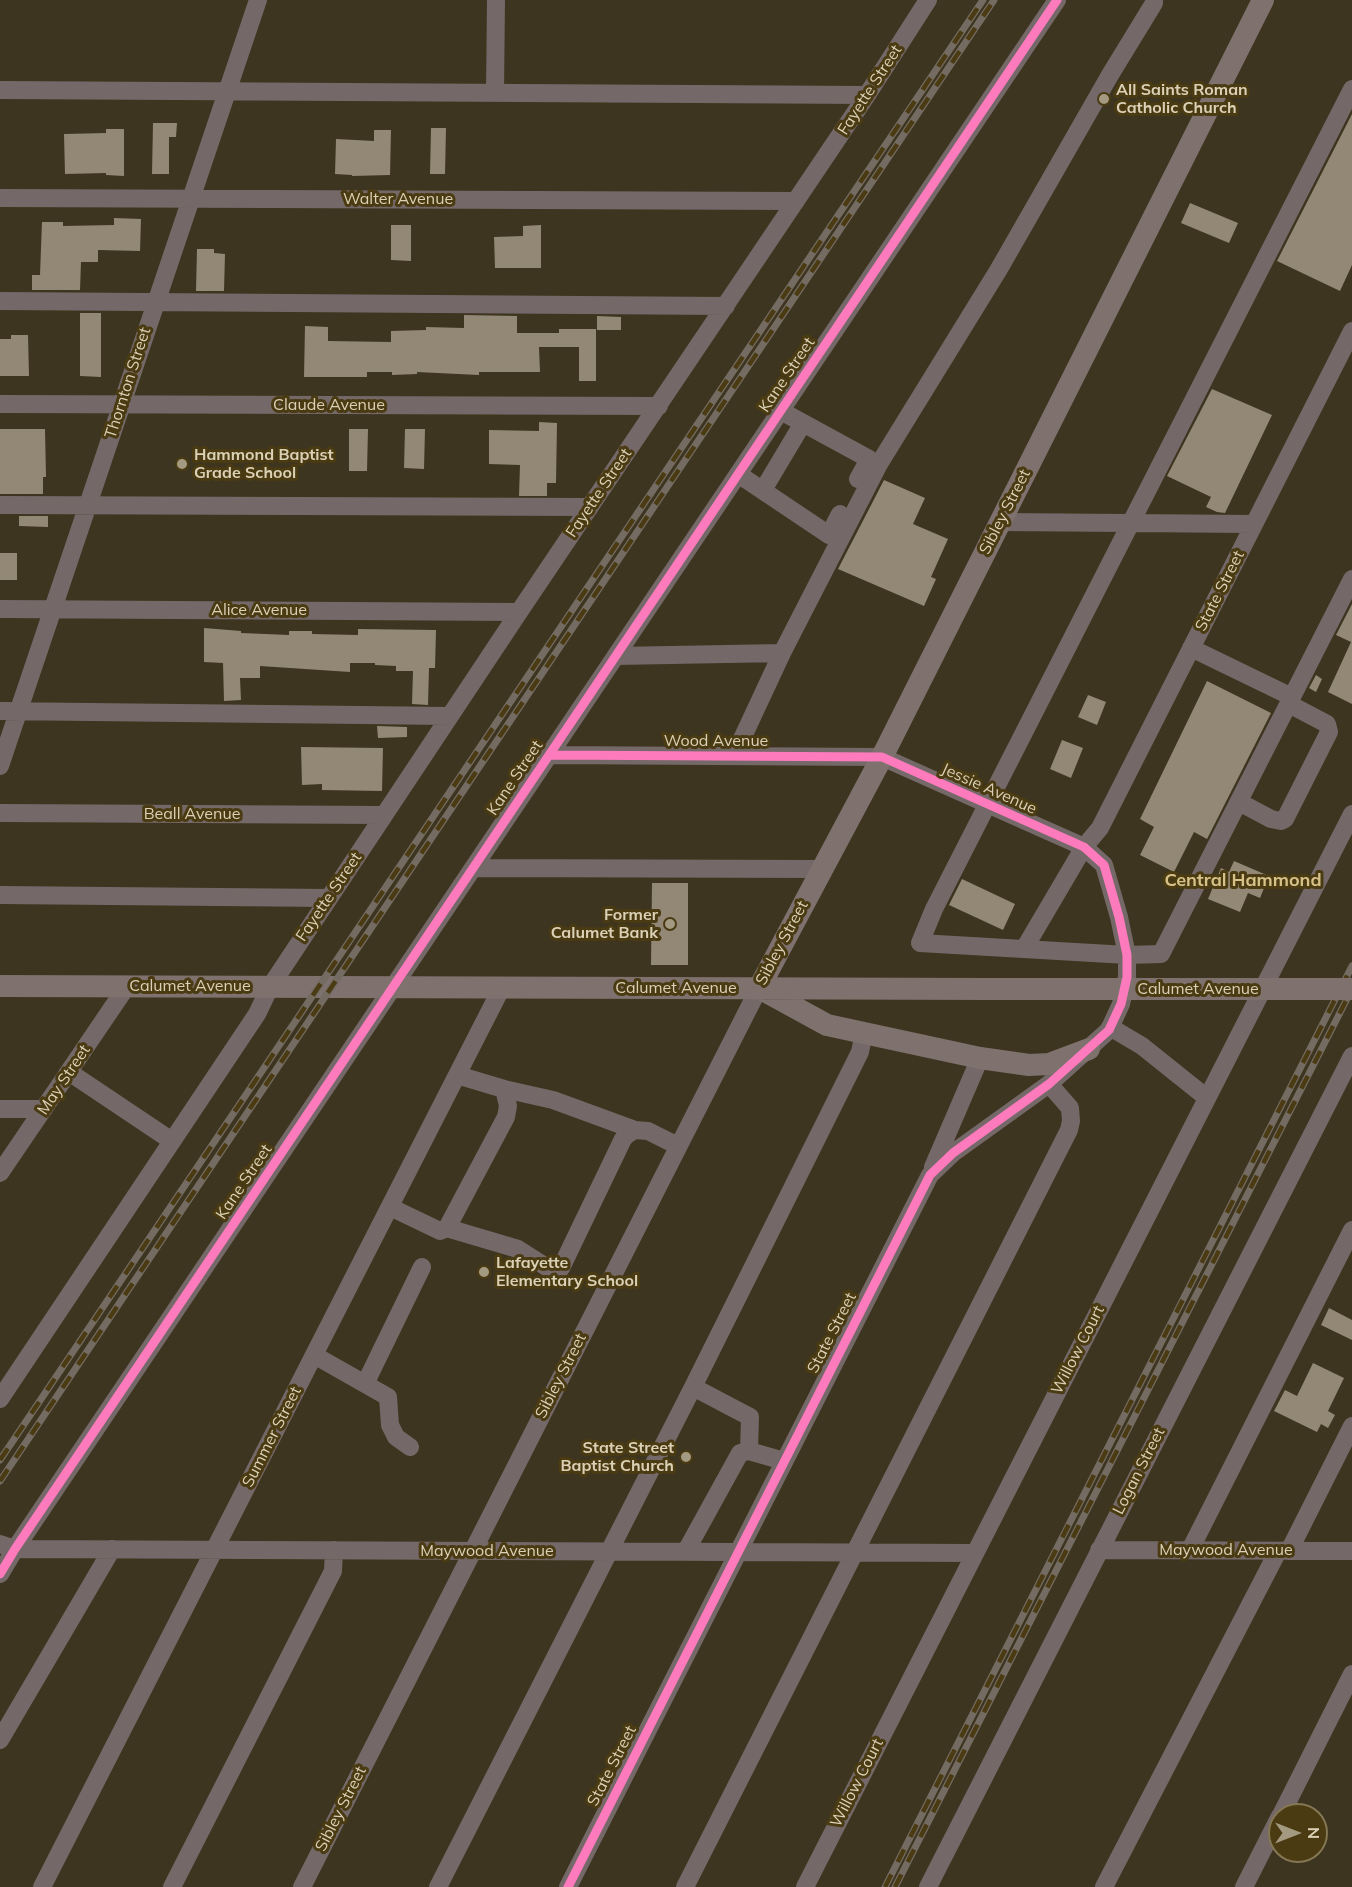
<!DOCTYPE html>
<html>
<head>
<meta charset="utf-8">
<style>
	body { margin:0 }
	#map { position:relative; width:1352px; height:1887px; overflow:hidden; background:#3d351f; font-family:Mulish,sans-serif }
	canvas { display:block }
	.north { position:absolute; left:1268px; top:1803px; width:60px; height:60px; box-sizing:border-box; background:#4a3b12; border:2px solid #847754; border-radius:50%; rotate:90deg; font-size:16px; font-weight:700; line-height:24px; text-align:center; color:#dbd1b6 }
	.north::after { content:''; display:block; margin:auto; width:21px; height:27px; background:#a49a81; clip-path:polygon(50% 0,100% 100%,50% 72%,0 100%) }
</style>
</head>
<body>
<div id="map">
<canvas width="1352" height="1887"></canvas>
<div class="north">N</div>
</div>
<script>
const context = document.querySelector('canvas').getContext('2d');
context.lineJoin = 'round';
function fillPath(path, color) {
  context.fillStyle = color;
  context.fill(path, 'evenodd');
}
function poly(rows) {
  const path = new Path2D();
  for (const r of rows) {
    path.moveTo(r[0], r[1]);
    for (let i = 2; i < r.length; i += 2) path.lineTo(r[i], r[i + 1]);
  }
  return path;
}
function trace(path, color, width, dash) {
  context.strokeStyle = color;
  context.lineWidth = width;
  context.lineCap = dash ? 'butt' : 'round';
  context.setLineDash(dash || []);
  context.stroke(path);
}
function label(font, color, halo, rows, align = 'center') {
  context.font = font + ' Mulish,sans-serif';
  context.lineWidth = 6;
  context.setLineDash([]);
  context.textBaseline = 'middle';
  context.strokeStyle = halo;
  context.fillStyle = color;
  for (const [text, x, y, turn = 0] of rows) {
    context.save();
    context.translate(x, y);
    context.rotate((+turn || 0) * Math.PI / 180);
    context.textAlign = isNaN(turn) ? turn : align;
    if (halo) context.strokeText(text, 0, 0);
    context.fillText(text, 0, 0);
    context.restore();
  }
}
fillPath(poly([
	[1352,114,1352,265,1340,291,1277,261],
	[153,123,177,123,176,137,169,137,169,174,152,174],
	[431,128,446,128,445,174,430,174],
	[106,129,124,129,124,176,106,175,106,173,65,174,64,134,106,133],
	[374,130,391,130,390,175,352,176,352,175,335,174,336,139,374,141],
	[1190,203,1238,223,1229,243,1181,223],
	[114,218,141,219,140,251,98,250,98,262,81,262,80,290,32,290,32,275,40,275,42,222,63,222,63,226,114,225],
	[391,225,411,225,411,261,391,260],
	[541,225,541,268,495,268,494,237,523,236,523,226],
	[197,249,214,249,214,253,225,254,224,291,196,291],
	[80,313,101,313,101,377,80,376],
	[464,315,517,316,517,333,559,333,559,329,596,329,596,381,579,381,579,347,539,347,540,372,479,372,479,375,417,372,417,374,392,375,392,372,367,372,367,377,304,377,305,326,328,327,328,341,391,342,391,331,426,330,426,327,464,328],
	[597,316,621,317,621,330,597,330],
	[11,335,28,335,29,376,0,376,0,339,11,339],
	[1212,389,1272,415,1225,513,1217,512,1206,507,1211,497,1167,476],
	[539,422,557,423,556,483,547,483,547,496,519,496,520,465,489,464,489,430,539,431],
	[0,429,45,429,46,477,43,477,43,494,0,494],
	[349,429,368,429,367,471,349,471],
	[405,429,425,429,424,469,404,468],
	[884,480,925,498,913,524,948,539,931,577,936,579,924,606,838,569],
	[19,516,48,516,48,527,19,526],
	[0,553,17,553,17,580,0,580],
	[1352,604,1352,704,1328,692,1351,642,1336,635],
	[204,628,241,631,241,633,289,635,289,631,312,631,312,634,358,635,358,629,436,630,435,668,429,668,428,705,412,704,413,671,396,671,396,666,375,665,375,663,350,663,350,672,260,666,260,678,240,678,241,700,224,701,223,663,204,662],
	[1316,675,1322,679,1316,692,1309,688],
	[1207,681,1271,713,1207,839,1194,832,1174,872,1140,855,1154,827,1140,819],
	[1088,695,1106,702,1097,725,1078,717],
	[377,726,407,727,407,737,378,738],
	[1062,740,1083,748,1071,778,1050,769],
	[301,747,383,748,382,791,322,790,322,784,302,785],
	[1234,861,1269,876,1260,898,1248,893,1240,912,1208,899,1221,868,1229,872],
	[962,879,1015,904,1003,930,949,905],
	[652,883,688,883,688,965,651,965],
	[1329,1308,1352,1320,1352,1340,1321,1325],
	[1313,1363,1344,1378,1328,1411,1335,1415,1328,1428,1321,1424,1317,1432,1274,1411,1285,1390,1297,1396]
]), '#938875');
trace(poly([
	[1352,89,934,909,920,943,1127,955,1161,954,1352,579],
	[0,90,867,95],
	[495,93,496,0],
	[0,198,796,201],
	[0,301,726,306],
	[0,404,659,406],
	[781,411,869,459,858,479],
	[738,474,829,535,840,514],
	[763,490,803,423],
	[0,505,590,507],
	[1000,522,1253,524],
	[0,609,519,612],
	[1191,648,1292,697],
	[616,656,782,653],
	[0,711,450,716],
	[549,755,882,757,1084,847,1104,865,1119,917,1127,955,1127,977,1121,1004,1109,1030,1049,1084,953,1153,930,1175,568,1887],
	[734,756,782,653,879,464,999,269,1110,75,1154,3,1154,0],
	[0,766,258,0],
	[1239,802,1271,819,1281,821,1285,819,1329,732,1327,724,1289,704],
	[0,813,384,815],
	[473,868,822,869],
	[0,895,329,898],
	[1024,949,1084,847,1100,828,1352,331],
	[1110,1027,1142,1046,1207,1098],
	[69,1072,172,1141],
	[504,1089,553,1100,635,1130],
	[0,1109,44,1109],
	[933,1167,980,1058],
	[0,1173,127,986],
	[390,1207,440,1231,447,1228,518,1249,551,1270,556,1270,561,1268,623,1139,628,1134,635,1130,648,1131,678,1146],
	[447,1228,506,1117,508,1106,504,1089,457,1075],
	[314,1355,388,1397,390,1425,396,1437,410,1447],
	[365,1384,422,1267],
	[693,1387,750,1417,749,1451],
	[0,1399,257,1014,270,987,519,612,867,95,928,0],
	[0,1544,15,1549,974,1553],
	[1099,1550,1352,1551],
	[1190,1550,1352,1230],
	[686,1551,740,1453,749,1451,784,1461],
	[1289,1551,1352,1426],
	[0,1574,15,1549,1057,0],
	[0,1740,112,1549],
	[1281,1815,1352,1674],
	[42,1887,502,987],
	[172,1887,333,1571,334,1550],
	[302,1887,759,988],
	[438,1887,693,1387,860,1052,864,1033],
	[685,1887,1069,1130,1071,1121,1070,1108,1049,1084],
	[805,1887,1352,814],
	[928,1887,1352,1056],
	[1104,1887,1278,1551],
	[1244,1887,1280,1816]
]), '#746968', 18);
trace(poly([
	[0,986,988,989],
	[759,988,882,757,1263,0],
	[763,990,827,1025,980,1058,1029,1065,1049,1064,1089,1049]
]), '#7e716e', 22);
const rail = poly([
	[0,1460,983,0],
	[0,1481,994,0],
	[885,1887,1352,966],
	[895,1887,1352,989]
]);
trace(rail, '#746b62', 7);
trace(rail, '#4a3b12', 4.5, [14]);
trace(poly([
	[988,989,1352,989]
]), '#7e716e', 22);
trace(poly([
	[549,755,882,757,1084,847,1104,865,1119,917,1127,955,1127,977,1121,1004,1109,1030,1049,1084,953,1153,930,1175,568,1887],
	[0,1574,15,1549,1057,0]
]), '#fd7abc', 9);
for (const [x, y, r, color] of [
	[1104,99,6,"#a49a81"],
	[182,464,6,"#a49a81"],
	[670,924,6,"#a49a81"],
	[484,1272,6,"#a49a81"],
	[686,1457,6,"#a49a81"]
]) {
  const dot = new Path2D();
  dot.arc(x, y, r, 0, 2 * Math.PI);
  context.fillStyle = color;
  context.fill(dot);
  trace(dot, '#4a3b12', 2);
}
label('16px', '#dbd1b6', '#4a3b12', [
	["Fayette Street",870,90,-57],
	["Walter Avenue",398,199],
	["Kane Street",787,375,-56],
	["Thornton Street",128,383,-72],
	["Claude Avenue",329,405],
	["Fayette Street",599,493,-56],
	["Sibley Street",1005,512,-63],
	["State Street",1220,591,-63],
	["Alice Avenue",259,610],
	["Wood Avenue",716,741],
	["Kane Street",515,778,-56],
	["Jessie Avenue",989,789,24],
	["Beall Avenue",192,814],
	["Fayette Street",329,897,-56],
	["Sibley Street",782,943,-62],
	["Calumet Avenue",190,986],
	["Calumet Avenue",676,988],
	["Calumet Avenue",1198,989],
	["May Street",64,1080,-56],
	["Kane Street",244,1182,-56],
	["State Street",832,1333,-63],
	["Willow Court",1078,1350,-63],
	["Sibley Street",561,1376,-63],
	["Summer Street",272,1437,-63],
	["Logan Street",1139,1471,-63],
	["Maywood Avenue",1226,1550],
	["Maywood Avenue",487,1551],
	["State Street",612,1766,-63],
	["Willow Court",857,1783,-63],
	["Sibley Street",341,1809,-63]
]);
label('bold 16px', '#dbd1b6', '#4a3b12', [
	["All Saints Roman",1116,90],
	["Catholic Church",1116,108],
	["Hammond Baptist",194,455],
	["Grade School",194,473],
	["Former",658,915,"right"],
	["Calumet Bank",658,933,"right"],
	["Lafayette",496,1263],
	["Elementary School",496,1281],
	["State Street",674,1448,"right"],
	["Baptist Church",674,1466,"right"]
], 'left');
label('bold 18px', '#d6c189', '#4a3b12', [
	["Central Hammond",1243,881]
]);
</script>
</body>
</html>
